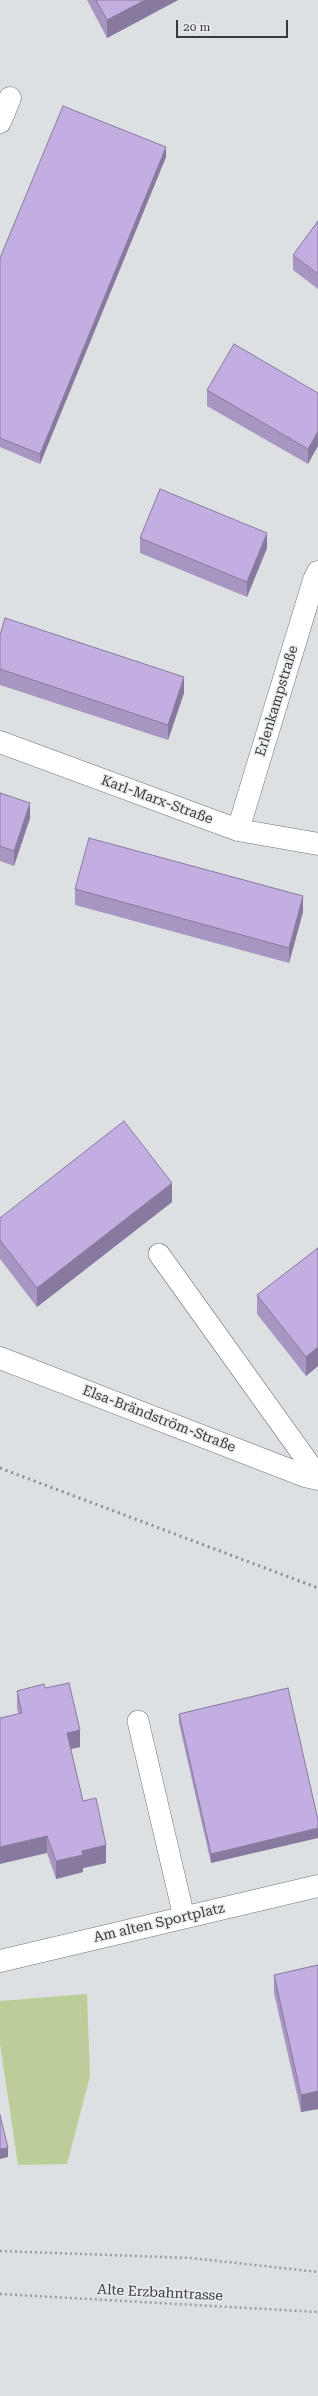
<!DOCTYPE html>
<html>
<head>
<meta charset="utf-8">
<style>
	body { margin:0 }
	#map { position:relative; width:318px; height:2396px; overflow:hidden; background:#dde0e3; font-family:"Roboto Serif",serif }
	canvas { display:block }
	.scale { position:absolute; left:176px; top:20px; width:112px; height:18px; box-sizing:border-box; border:2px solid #393a3b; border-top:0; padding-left:5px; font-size:12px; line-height:14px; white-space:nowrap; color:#393a3b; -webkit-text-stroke:3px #eaedf0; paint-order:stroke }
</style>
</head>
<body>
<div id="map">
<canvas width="318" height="2396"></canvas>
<div class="scale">20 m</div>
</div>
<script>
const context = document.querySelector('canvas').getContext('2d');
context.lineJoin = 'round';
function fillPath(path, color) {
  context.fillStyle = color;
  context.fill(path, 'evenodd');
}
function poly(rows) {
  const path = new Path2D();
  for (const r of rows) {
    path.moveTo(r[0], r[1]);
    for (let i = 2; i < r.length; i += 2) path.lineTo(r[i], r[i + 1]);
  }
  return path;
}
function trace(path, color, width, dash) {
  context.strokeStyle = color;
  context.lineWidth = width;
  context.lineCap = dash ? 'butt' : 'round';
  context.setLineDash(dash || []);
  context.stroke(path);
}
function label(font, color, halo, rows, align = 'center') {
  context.font = font + ' "Roboto Serif",serif';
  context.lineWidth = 3;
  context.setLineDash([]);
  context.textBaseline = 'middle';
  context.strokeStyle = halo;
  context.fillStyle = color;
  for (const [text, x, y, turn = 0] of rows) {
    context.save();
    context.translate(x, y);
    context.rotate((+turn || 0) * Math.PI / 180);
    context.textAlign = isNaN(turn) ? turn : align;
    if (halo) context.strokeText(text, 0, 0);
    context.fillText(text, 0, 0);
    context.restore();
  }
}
fillPath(poly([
	[87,1994,90,2076,67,2164,18,2165,0,2044,0,2001]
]), '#bccd99');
const service = poly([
	[159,1254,318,1476],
	[138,1721,184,1917]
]);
const minor = poly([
	[0,122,10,98],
	[0,742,238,830,318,844],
	[238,830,314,580,318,572],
	[0,1358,305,1476,318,1479],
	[0,1961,318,1886]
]);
trace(service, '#6d7073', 22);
trace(minor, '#6d7073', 23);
trace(poly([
	[0,2251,191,2258,318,2272],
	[0,2294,318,2312]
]), '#9a9c9e', 2.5, [2, 3]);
trace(service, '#fff', 21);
trace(minor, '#fff', 22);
trace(poly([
	[0,1468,318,1588]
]), '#8b8d8f', 3, [2, 4]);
fillPath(poly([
	[87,0,178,0,107,38],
	[166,157,40,464,0,447,0,258],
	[318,221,318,289,293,270,293,255],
	[207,390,318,393,308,464,207,406],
	[140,538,267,548,247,597,140,553],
	[0,635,184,693,168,740,0,685],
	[0,793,30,818,14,866,0,861],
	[75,889,303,912,289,963,75,905],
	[172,1202,37,1307,0,1259,0,1218],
	[318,1248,318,1366,306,1376,257,1314,257,1295],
	[45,1688,80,1747,71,1749,83,1801,106,1863,83,1868,83,1872,56,1879,47,1853,17,1708,17,1691],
	[288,1688,211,1863,179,1723,179,1714],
	[318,1965,318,2109,301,2112,274,1993,274,1975]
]), '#a896c2');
fillPath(poly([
	[145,0,178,0,107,38,107,20],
	[166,147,166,157,40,464,40,454],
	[318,431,318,446,308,464,308,449],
	[267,533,267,548,247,597,247,582],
	[184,677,184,693,168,740,168,725],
	[30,803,30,818,14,866,14,851],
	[303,896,303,912,289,963,289,948],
	[172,1183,172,1202,37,1307,37,1288],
	[318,1347,318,1366,306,1376,306,1357],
	[80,1730,80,1747,67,1750,67,1733],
	[318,1828,318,1838,211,1863,211,1854],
	[47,1836,47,1853,0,1864,0,1847],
	[106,1845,106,1863,83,1868,83,1872,56,1879,56,1861,82,1851],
	[318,2091,318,2109,301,2112,301,2095],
	[8,2148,8,2157,0,2159,0,2149]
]), '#887a9e');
const building = poly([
	[96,0,145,0,107,20,96,0],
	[63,106,166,147,40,454,0,438,0,258,63,106],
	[318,221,318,274,293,255,318,221],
	[234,344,318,393,318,431,308,449,207,390,234,344],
	[160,489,267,533,247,582,140,538,160,489],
	[5,618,184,677,168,725,0,669,0,635,5,618],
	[0,793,30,803,14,851,0,846,0,793],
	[89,838,303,896,289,948,75,889,89,838],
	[124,1121,172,1183,37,1288,0,1240,0,1218,124,1121],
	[318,1248,318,1347,306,1357,257,1295,318,1248],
	[69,1683,80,1730,67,1733,83,1801,96,1798,106,1845,82,1851,83,1855,56,1861,47,1836,0,1847,0,1718,22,1713,17,1691,44,1684,45,1688,69,1683],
	[288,1688,318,1820,318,1828,211,1854,179,1714,288,1688],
	[318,1965,318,2091,301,2095,274,1975,318,1965],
	[0,2115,8,2148,0,2149,0,2115]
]);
fillPath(building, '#c3aee1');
trace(building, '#887a9e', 1);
label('14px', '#393a3b', '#eaedf0', [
	["Erlenkampstraße",277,701,-73],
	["Karl-Marx-Straße",157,800,20],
	["Elsa-Brändström-Straße",159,1419,21],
	["Am alten Sportplatz",159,1923,-13],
	["Alte Erzbahntrasse",160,2293,3]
]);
</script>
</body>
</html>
